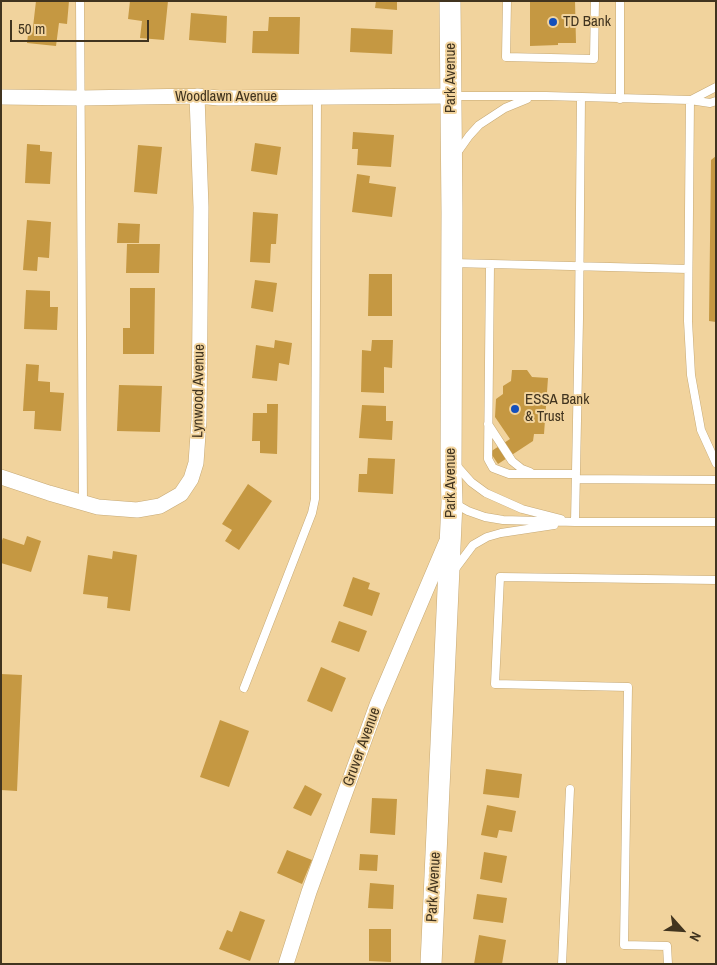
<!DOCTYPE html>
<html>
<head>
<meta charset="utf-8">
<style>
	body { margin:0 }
	#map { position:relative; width:717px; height:965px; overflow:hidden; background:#f1d39d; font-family:"Archivo Narrow",sans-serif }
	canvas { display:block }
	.frame { position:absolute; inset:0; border:2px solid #41341f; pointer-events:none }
	.north { position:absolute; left:657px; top:905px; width:50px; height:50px; -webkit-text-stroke:4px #f1d39d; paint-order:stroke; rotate:116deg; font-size:14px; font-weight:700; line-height:20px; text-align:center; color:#41341f }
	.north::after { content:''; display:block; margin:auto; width:18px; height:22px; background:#41341f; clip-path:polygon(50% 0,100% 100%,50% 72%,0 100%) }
	.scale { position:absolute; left:10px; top:20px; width:139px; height:22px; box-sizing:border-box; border:2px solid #41341f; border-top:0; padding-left:6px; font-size:15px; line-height:18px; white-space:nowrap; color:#41341f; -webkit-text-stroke:4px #f1d39d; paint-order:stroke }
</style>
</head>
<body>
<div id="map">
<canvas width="717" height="965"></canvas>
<div class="frame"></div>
<div class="north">N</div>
<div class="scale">50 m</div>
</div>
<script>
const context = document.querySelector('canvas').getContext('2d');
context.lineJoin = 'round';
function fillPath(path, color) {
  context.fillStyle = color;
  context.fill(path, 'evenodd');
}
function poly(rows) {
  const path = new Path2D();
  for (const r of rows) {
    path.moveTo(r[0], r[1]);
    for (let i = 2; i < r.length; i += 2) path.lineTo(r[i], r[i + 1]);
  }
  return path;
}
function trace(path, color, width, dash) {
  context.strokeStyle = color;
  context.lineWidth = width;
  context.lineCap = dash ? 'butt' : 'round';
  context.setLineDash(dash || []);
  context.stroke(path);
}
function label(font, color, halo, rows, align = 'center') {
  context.font = font + ' "Archivo Narrow",sans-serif';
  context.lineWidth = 4;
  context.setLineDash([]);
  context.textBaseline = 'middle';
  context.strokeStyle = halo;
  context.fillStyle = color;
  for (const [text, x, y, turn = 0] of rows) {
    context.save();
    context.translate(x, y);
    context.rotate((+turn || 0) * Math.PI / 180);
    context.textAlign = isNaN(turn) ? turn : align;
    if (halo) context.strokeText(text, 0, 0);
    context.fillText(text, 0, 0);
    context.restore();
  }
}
fillPath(poly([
	[36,1,69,1,67,24,59,23,56,46,27,43,29,27,33,27],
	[130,1,168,1,164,40,140,38,142,21,128,19],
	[376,1,397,1,397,10,375,8],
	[530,1,575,1,576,43,558,43,558,45,530,46],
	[191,13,227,16,226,43,189,40],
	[269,17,300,17,299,54,252,53,253,31,268,31],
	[351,28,393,30,392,54,350,52],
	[353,132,394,135,391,167,357,165,358,149,352,149],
	[255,143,281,147,277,175,251,171],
	[27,144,40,145,40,151,52,152,50,184,25,183],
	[138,145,162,147,157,194,134,192],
	[716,156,716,322,709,321,711,160],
	[357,174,370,176,369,183,396,187,392,217,352,212],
	[253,212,278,214,276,244,271,244,270,263,250,262],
	[27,220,51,222,49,258,38,257,37,271,23,270],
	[118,223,140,224,139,243,117,243],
	[127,244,160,244,159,273,126,273],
	[369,274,392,274,392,316,368,316],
	[255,280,277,283,273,312,251,308],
	[130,288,155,288,154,354,123,354,123,328,130,328],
	[26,290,50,291,50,307,58,307,57,330,24,329],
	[275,340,292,343,289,365,279,363,277,381,252,378,256,345,274,348],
	[372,340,393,340,392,368,384,367,384,393,361,392,362,350,371,351],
	[26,364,39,365,38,381,50,382,50,392,64,393,61,431,34,429,35,411,23,411],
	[512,370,527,370,532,377,548,378,544,434,534,434,533,441,498,464,490,452,510,439,495,417,496,399,503,394,503,386,511,381],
	[119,385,162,386,160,432,117,431],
	[267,404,278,404,277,454,260,453,260,441,252,441,253,413,267,413],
	[362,405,386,406,386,421,393,421,392,440,359,438],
	[368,458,395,459,393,494,358,492,359,474,367,474],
	[248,484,272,501,239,550,225,541,232,530,222,524],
	[27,536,41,541,31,572,1,563,1,543,3,538,24,545],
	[113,551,137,555,130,611,107,608,108,597,83,594,88,555,112,559],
	[353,577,370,583,368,589,380,593,372,616,343,606],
	[339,621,367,631,359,652,331,642],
	[321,667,346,678,332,712,307,701],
	[1,674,22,675,17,791,1,790],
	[220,720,249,731,229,787,200,777],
	[486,769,522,774,519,798,483,794],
	[305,785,322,794,311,816,293,808],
	[372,798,397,799,395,835,370,833],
	[487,805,516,811,512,832,499,830,497,838,481,835],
	[287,850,312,860,302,884,277,873],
	[484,852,507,856,502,883,480,879],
	[360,854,378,855,377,871,359,870],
	[370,883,394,885,393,909,368,908],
	[477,894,507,898,503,923,473,919],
	[240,911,265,920,250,961,219,949,227,930,232,932],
	[369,929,391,929,391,962,369,961],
	[479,935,506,940,502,964,474,964]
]), '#c59842');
const service = poly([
	[80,1,83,503],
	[507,1,506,57,594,59,595,1],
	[620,1,620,99],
	[452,96,546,96,690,100,710,103,716,101],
	[690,100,688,321,691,375,701,430,716,463],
	[691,100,716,87],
	[457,153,469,136,479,125,505,108,527,99],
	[453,263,688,269],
	[490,265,488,459,493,468,509,474,576,474],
	[488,424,512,461,522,469,530,472],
	[456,465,471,482,486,493,522,509,561,519],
	[576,479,716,480],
	[454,503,468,511,485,517,503,520,575,522,716,522],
	[575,522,579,319,581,97],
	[455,569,473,545,487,537,501,533,554,525],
	[244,688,312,513,315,499,317,98],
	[562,964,570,789],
	[668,964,667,946,624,945,628,687,495,684,500,577,716,580]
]);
const minor = poly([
	[1,97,81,98,197,96,219,98,450,96],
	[1,477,49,493,98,507,137,510,160,506,181,494,191,479,196,463,199,420,201,207,197,96],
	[286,964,309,892,377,705,446,543]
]);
const secondary = poly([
	[431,964,452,502,451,470,452,213,450,1]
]);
trace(service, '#c6a975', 9);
trace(minor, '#c6a975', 16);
trace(secondary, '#c6a975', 22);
trace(service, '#fff', 8);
trace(minor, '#fff', 15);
trace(secondary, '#fff', 21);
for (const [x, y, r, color] of [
	[553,22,5,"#134fbb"],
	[515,409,5,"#134fbb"]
]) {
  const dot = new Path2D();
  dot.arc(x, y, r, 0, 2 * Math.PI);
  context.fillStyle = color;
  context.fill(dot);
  trace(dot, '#f1d39d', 2);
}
label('15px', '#41341f', '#f1d39d', [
	["TD Bank",563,22],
	["ESSA Bank",525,400],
	["& Trust",525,417]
], 'left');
label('15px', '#41341f', '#f1d39d', [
	["Park Avenue",451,78,-90],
	["Woodlawn Avenue",226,97],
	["Lynwood Avenue",199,391,-89],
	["Park Avenue",451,483,-90],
	["Gruver Avenue",362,747,-70],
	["Park Avenue",434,887,-87]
]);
</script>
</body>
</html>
